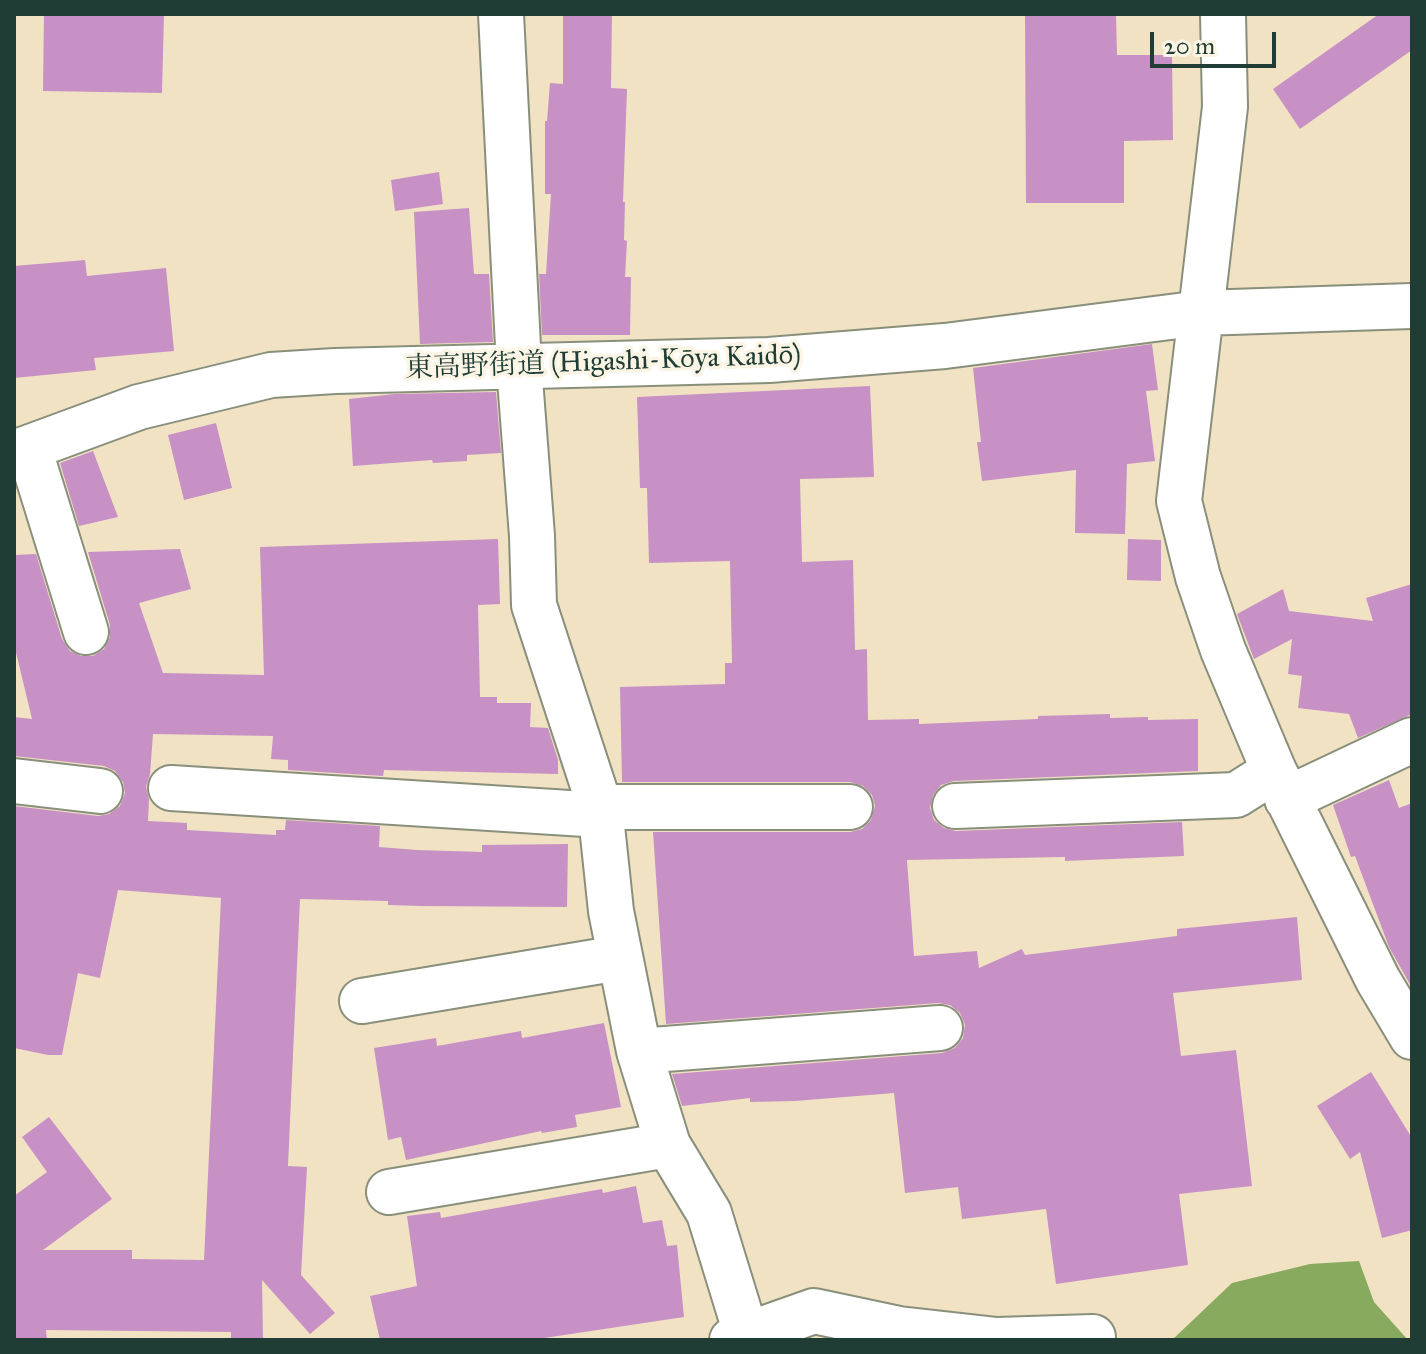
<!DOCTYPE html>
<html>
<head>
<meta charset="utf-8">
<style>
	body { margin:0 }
	#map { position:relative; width:1426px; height:1354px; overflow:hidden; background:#f1e2c3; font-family:"IM FELL Great Primer",serif }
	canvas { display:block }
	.frame { position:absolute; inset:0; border:16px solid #1f3d34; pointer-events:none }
	.scale { position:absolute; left:1150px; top:32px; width:126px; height:36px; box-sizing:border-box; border:4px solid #1f3d34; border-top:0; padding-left:10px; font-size:24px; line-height:28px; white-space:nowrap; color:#1f3d34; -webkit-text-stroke:6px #fcf5e5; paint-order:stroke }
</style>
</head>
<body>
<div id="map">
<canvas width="1426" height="1354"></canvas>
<div class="frame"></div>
<div class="scale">20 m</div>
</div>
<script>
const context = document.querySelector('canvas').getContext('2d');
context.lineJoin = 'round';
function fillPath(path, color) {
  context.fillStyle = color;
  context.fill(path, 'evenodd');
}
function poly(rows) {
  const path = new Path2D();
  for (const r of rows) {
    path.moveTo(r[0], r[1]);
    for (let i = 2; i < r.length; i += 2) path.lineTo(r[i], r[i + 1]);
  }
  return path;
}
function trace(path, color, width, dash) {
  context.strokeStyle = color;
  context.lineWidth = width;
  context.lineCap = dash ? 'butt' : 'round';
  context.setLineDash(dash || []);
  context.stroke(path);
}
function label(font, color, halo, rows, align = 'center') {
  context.font = font + ' "IM FELL Great Primer","Noto Serif JP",serif';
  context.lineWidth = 7;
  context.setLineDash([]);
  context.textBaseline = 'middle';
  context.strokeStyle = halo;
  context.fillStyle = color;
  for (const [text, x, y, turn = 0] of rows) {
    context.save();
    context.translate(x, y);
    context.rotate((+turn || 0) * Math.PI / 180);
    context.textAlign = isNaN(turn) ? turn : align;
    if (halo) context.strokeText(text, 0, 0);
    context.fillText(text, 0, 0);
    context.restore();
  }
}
fillPath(poly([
	[1359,1261,1374,1302,1408,1340,1172,1340,1232,1283,1310,1264]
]), '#88aa5e');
fillPath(poly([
	[44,14,164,14,162,93,43,91],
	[563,14,612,14,611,88,627,89,623,202,625,202,624,240,627,241,625,277,631,277,630,335,542,335,539,274,546,274,551,194,545,194,545,121,547,121,550,83,563,84],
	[1025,14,1116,14,1117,55,1172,55,1173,140,1124,141,1124,203,1026,203],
	[1379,14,1412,14,1412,50,1300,129,1273,89],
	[439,172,443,204,395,211,391,180],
	[469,208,474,274,489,274,493,342,420,344,414,212],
	[85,260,87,276,166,268,174,351,94,358,96,370,14,378,14,266],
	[1152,344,1158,390,1146,391,1155,461,1127,464,1125,534,1075,533,1076,470,982,481,977,442,981,442,973,368],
	[870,386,874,477,800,479,802,562,853,560,855,650,867,649,868,720,919,719,919,724,1038,719,1038,716,1110,714,1110,718,1148,717,1148,720,1198,719,1198,771,954,781,941,785,933,795,930,808,934,820,944,828,956,831,1182,822,1184,856,1065,861,1065,857,907,860,914,956,977,951,979,968,1022,949,1025,955,1177,936,1177,929,1297,917,1302,980,1173,993,1181,1056,1236,1050,1252,1186,1179,1194,1188,1265,1056,1284,1046,1209,962,1219,958,1187,905,1193,894,1093,795,1101,750,1102,750,1098,682,1106,672,1074,942,1053,955,1048,963,1038,965,1025,960,1013,950,1005,938,1003,666,1024,653,832,850,832,862,829,871,820,875,806,872,795,863,786,850,782,622,782,620,687,725,684,725,663,732,663,730,561,649,563,647,488,640,488,637,397],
	[496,392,501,453,467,455,467,461,433,463,432,460,353,466,349,399,395,394],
	[216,423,232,488,184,500,168,435],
	[93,451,118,517,79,526,60,463],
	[498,539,500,604,478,605,480,697,497,697,497,703,531,703,530,727,548,728,558,760,558,774,384,770,383,776,288,770,288,760,271,759,273,736,153,734,150,774,146,787,149,799,148,821,187,823,187,830,276,835,276,830,285,830,286,820,380,826,379,847,417,850,482,852,482,845,568,844,567,907,420,906,388,905,388,901,300,899,288,1166,307,1167,301,1275,335,1313,310,1334,262,1280,263,1339,231,1339,231,1332,46,1330,47,1340,14,1340,14,1196,47,1172,22,1137,49,1117,112,1199,43,1250,132,1250,132,1259,204,1260,221,898,118,890,100,978,78,973,62,1055,48,1055,14,1048,14,806,98,816,109,814,120,806,125,793,123,782,115,771,104,766,14,756,14,717,32,719,14,644,14,555,36,554,62,639,70,651,81,656,93,656,104,649,110,637,110,625,88,552,180,549,191,589,139,603,163,673,264,675,260,547],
	[1128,539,1161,540,1161,581,1127,580],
	[1412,584,1412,714,1358,738,1349,714,1298,708,1302,676,1288,674,1292,639,1254,659,1237,614,1283,589,1289,611,1373,621,1366,598],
	[1389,780,1399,808,1412,803,1412,988,1389,947,1355,856,1351,857,1333,805],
	[604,1023,621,1107,575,1115,577,1127,542,1133,541,1131,406,1160,401,1137,388,1140,374,1048,436,1038,437,1046,521,1031,522,1038],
	[1371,1072,1412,1138,1412,1230,1382,1238,1360,1152,1350,1159,1317,1106],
	[636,1186,643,1223,662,1220,667,1246,677,1245,684,1317,531,1340,380,1340,370,1296,417,1286,407,1216,440,1212,441,1218,602,1189,603,1193]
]), '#c791c5');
const minor = poly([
	[501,14,519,366,532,536,534,605,600,807,611,911,639,1051,668,1145,709,1213,748,1340],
	[1223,14,1225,107,1179,501,1198,577,1223,650,1274,771,1378,980,1412,1037],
	[29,448,86,632],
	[14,453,139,407,271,375,335,371,769,360,945,346,1201,313,1412,306],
	[14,781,100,791],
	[171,788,601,815],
	[1287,799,1412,740],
	[955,806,1236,795,1274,771],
	[600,807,850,807],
	[362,1001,619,958],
	[639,1051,940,1028],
	[389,1192,668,1145],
	[732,1340,814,1311,899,1329,997,1340,1093,1337]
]);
trace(minor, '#88907c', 48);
trace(minor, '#fff', 44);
label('28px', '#1f3d34', '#fcf5e5', [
	["東高野街道 (Higashi-Kōya Kaidō)",603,363,-2]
]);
</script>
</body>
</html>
